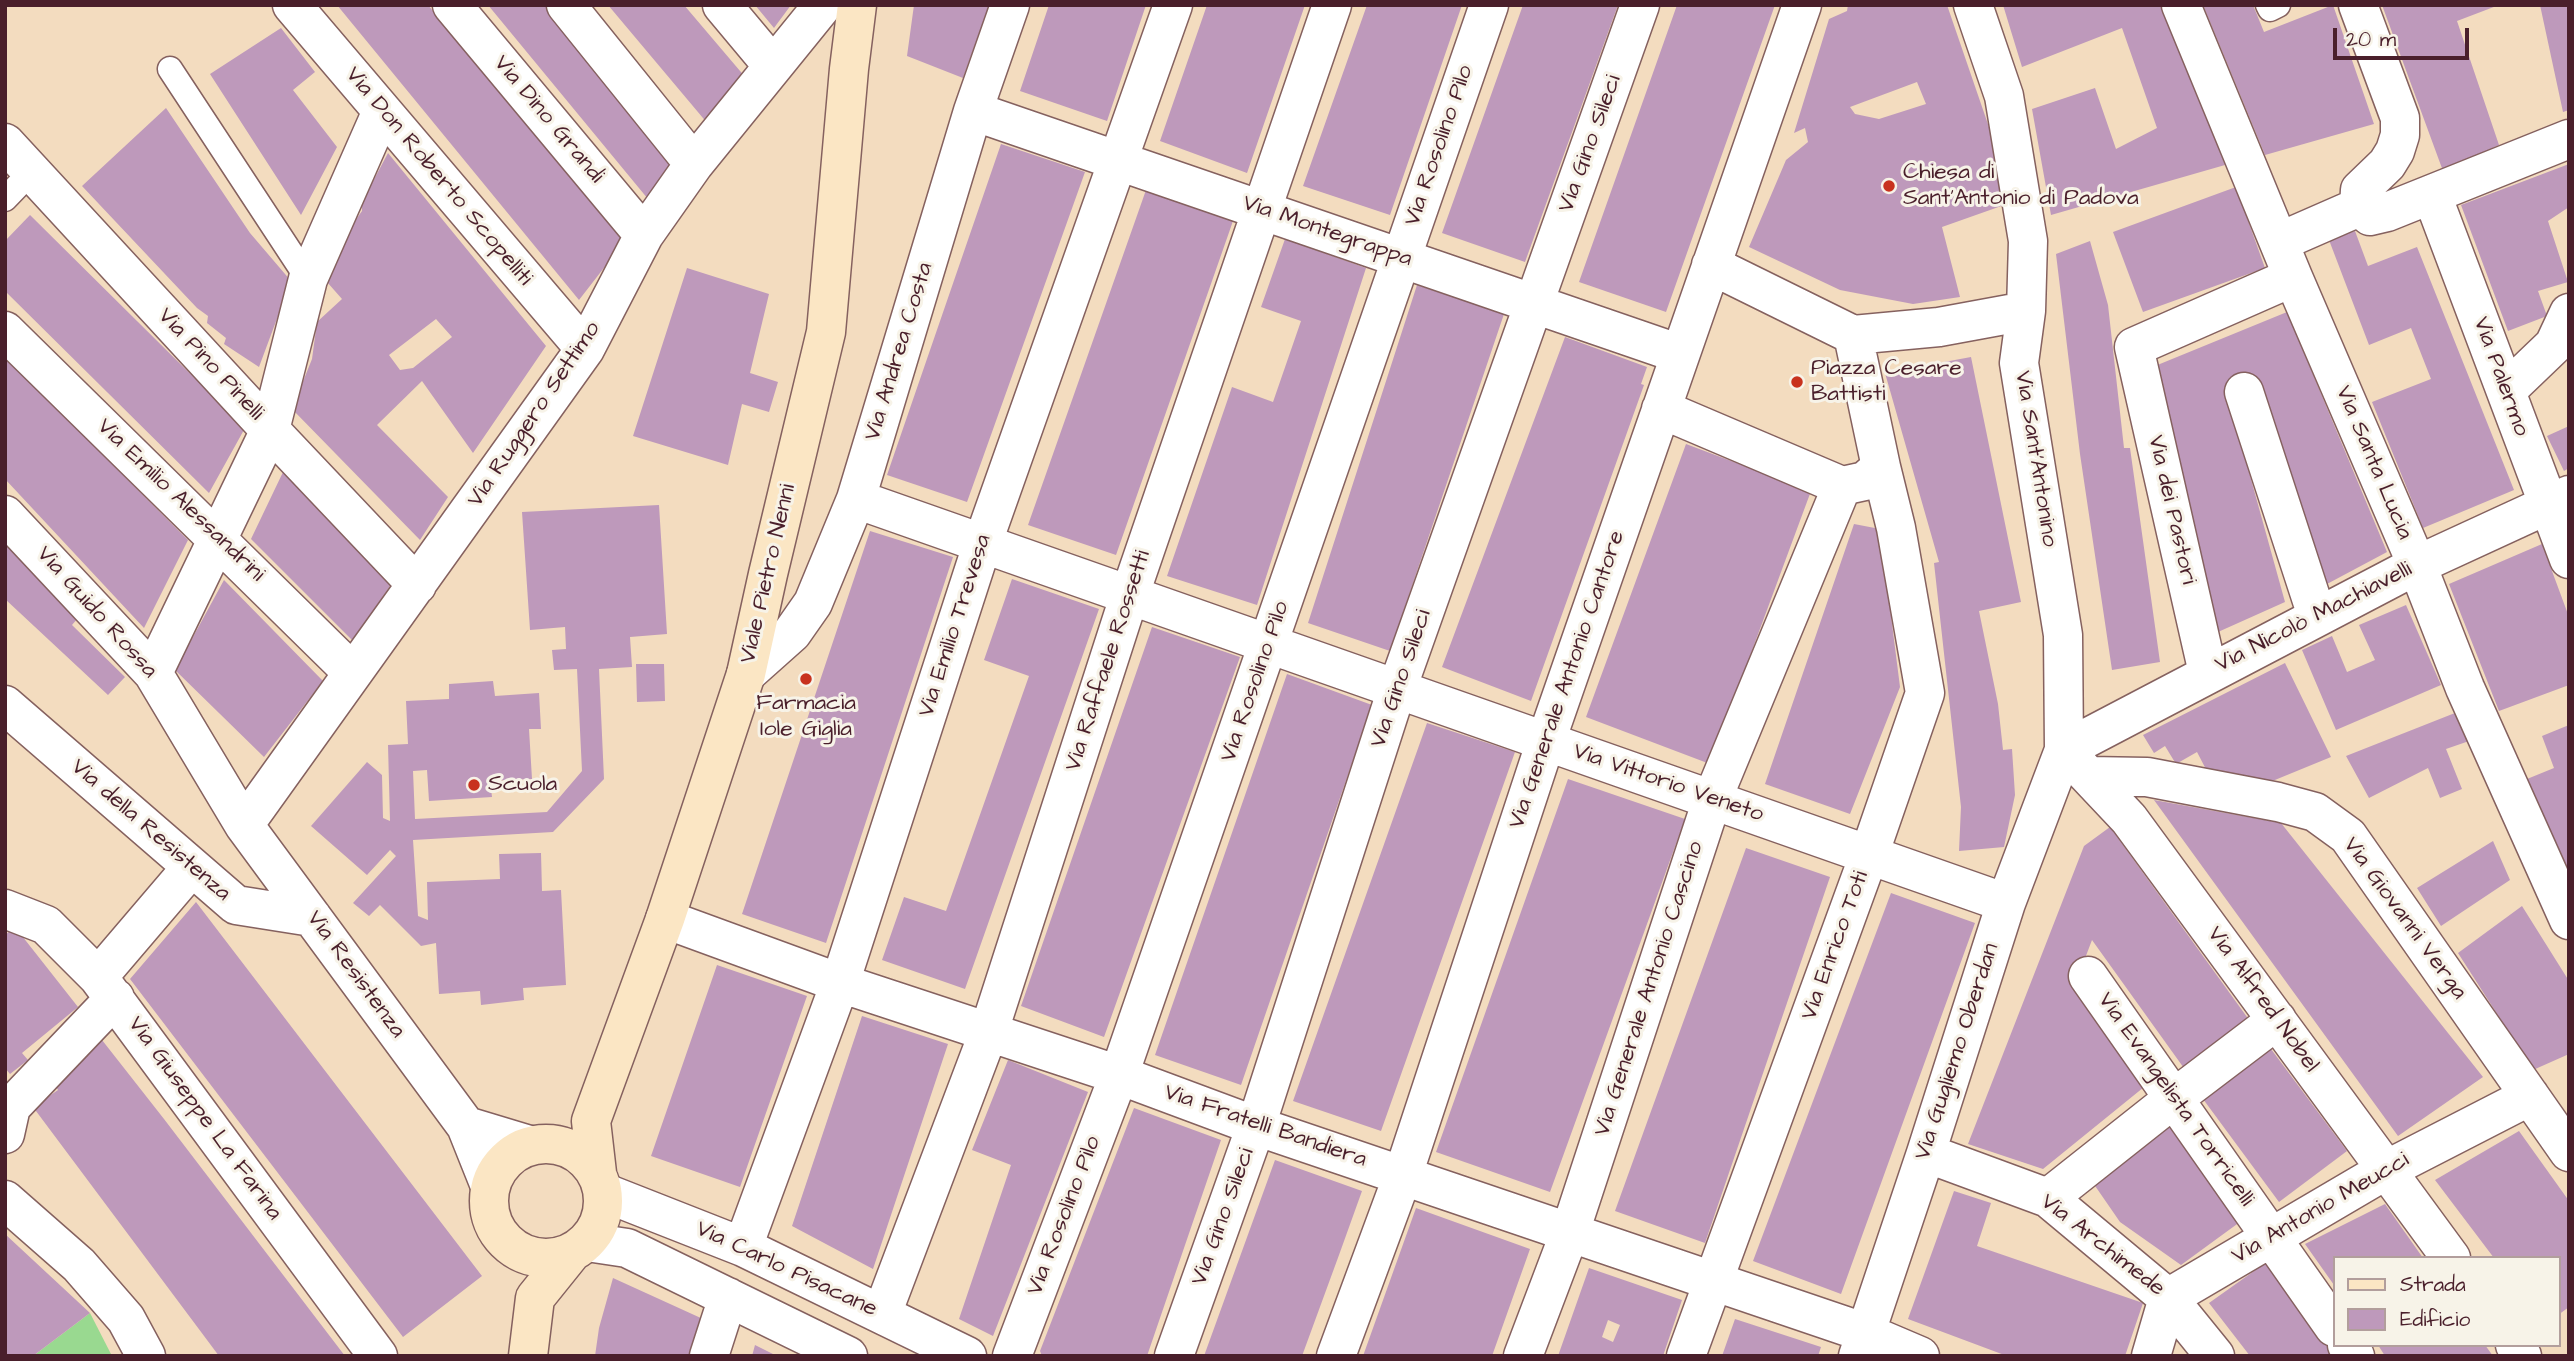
<!DOCTYPE html>
<html>
<head>
<meta charset="utf-8">
<style>
	body { margin:0 }
	#map { position:relative; width:2574px; height:1361px; overflow:hidden; background:#f3dcbf; font-family:"Architects Daughter",sans-serif }
	canvas { display:block }
	.frame { position:absolute; inset:0; border:7px solid #4a1f2b; pointer-events:none }
	.legend { position:absolute; left:2333px; top:1256px; width:228px; height:91px; box-sizing:border-box; background:#f7f3e8; border:2px solid #b29e9c; margin:0; padding:9px 12px; list-style:none; font-size:21px; color:#4a1f2b }
	.legend li { display:flex; align-items:center; gap:14px; height:35px }
	.legend b { width:35px; border:2px solid #b29e9c }
	.scale { position:absolute; left:2333px; top:28px; width:136px; height:32px; box-sizing:border-box; border:4px solid #4a1f2b; border-top:0; padding-left:9px; font-size:21px; line-height:24px; white-space:nowrap; color:#4a1f2b; -webkit-text-stroke:5px #f7f3e8; paint-order:stroke }
</style>
</head>
<body>
<div id="map">
<canvas width="2574" height="1361"></canvas>
<div class="frame"></div>
<ul class="legend">
<li><b style="height:9px;background:#fbe6c4"></b>Strada</li>
<li><b style="height:19px;background:#be99bb"></b>Edificio</li>
</ul>
<div class="scale">20 m</div>
</div>
<script>
const context = document.querySelector('canvas').getContext('2d');
context.lineJoin = 'round';
function fillPath(path, color) {
  context.fillStyle = color;
  context.fill(path, 'evenodd');
}
function poly(rows) {
  const path = new Path2D();
  for (const r of rows) {
    if (r.length === 3) {
      path.moveTo(r[0] + r[2], r[1]);
      path.arc(r[0], r[1], r[2], 0, 2 * Math.PI);
      continue;
    }
    path.moveTo(r[0], r[1]);
    for (let i = 2; i < r.length; i += 2) path.lineTo(r[i], r[i + 1]);
  }
  return path;
}
function trace(path, color, width, dash) {
  context.strokeStyle = color;
  context.lineWidth = width;
  context.lineCap = dash ? 'butt' : 'round';
  context.setLineDash(dash || []);
  context.stroke(path);
}
function label(font, color, halo, rows, align = 'center') {
  context.font = font + ' "Architects Daughter",sans-serif';
  context.lineWidth = 6;
  context.setLineDash([]);
  context.textBaseline = 'middle';
  context.strokeStyle = halo;
  context.fillStyle = color;
  for (const [text, x, y, turn = 0] of rows) {
    context.save();
    context.translate(x, y);
    context.rotate((+turn || 0) * Math.PI / 180);
    context.textAlign = isNaN(turn) ? turn : align;
    if (halo) context.strokeText(text, 0, 0);
    context.fillText(text, 0, 0);
    context.restore();
  }
}
fillPath(poly([
	[90,1313,112,1356,33,1356]
]), '#99d990');
fillPath(poly([
	[337,5,428,5,624,242,579,300],
	[488,5,545,5,678,165,648,199],
	[608,5,684,5,746,78,708,124],
	[755,5,791,5,774,28],
	[914,5,989,5,963,78,907,56],
	[1049,5,1146,5,1107,121,1020,91],
	[1207,5,1305,5,1247,173,1160,141],
	[1367,5,1462,5,1390,215,1303,186],
	[1523,5,1618,5,1525,262,1442,233],
	[1677,5,1775,5,1666,312,1579,282],
	[1848,5,1947,5,1991,133,2007,204,1942,227,1960,297,1913,304,1840,290,1749,247,1786,160,1808,142,1805,128,1794,133,1829,19,1847,11],
	[1917,82,1926,104,1879,119,1855,114,1850,107],
	[2003,5,2164,5,2225,165,2051,215,2032,109,2095,88,2116,149,2157,128,2122,28,2022,67],
	[2203,5,2253,5,2264,32,2333,5,2374,124,2265,155],
	[2382,5,2499,5,2457,21,2499,145,2443,171],
	[2540,5,2569,5,2569,110,2563,112],
	[281,28,315,72,293,90,337,147,301,215,210,74],
	[166,108,250,233,291,281,259,367,224,344,226,338,207,323,208,316,197,308,82,186],
	[1001,144,1085,172,967,502,887,475],
	[388,153,546,346,473,453,422,381,377,425,448,497,420,540,292,409,312,359,317,322,342,299,327,282,343,247,340,242,362,211,362,202],
	[436,319,452,337,413,368,400,370,389,355],
	[2569,164,2569,207,2548,221,2568,282,2538,291,2547,316,2508,331,2461,205],
	[2236,187,2265,268,2143,312,2113,232],
	[1146,190,1233,221,1116,555,1028,525],
	[30,215,245,428,209,493,5,291,5,241],
	[2355,231,2368,266,2417,247,2514,490,2423,528,2372,402,2431,379,2411,328,2369,345,2329,240],
	[1285,239,1366,268,1257,605,1167,576,1232,387,1273,402,1301,321,1261,307],
	[2090,241,2108,305,2124,448,2130,448,2160,662,2112,670,2080,454,2056,254],
	[687,268,769,294,750,373,778,382,769,412,742,404,728,465,633,436],
	[1417,285,1504,314,1390,651,1308,623],
	[2287,312,2387,552,2327,584,2250,379,2226,389,2285,602,2218,632,2155,366],
	[1565,337,1647,367,1641,384,1644,385,1531,701,1442,667],
	[5,357,188,540,144,628,5,479],
	[1971,357,2021,602,1979,611,1998,704,2003,750,2012,749,2015,795,2004,847,1959,851,1961,807,1934,563,1939,562,1885,373],
	[2569,426,2569,468,2564,471,2547,436],
	[1686,444,1811,491,1710,764,1586,717],
	[284,470,396,577,353,641,251,539],
	[659,505,667,634,630,637,632,667,599,669,604,779,553,832,413,840,418,916,428,920,427,882,500,879,499,854,541,853,542,891,561,890,566,985,523,988,524,1000,481,1005,480,991,439,994,436,943,421,946,380,905,369,916,353,903,396,856,390,850,367,875,311,826,367,762,382,775,383,818,390,821,388,745,408,744,406,701,449,699,449,684,493,681,495,696,539,693,541,729,529,729,532,779,490,781,492,797,429,801,427,770,413,771,415,819,547,812,582,771,577,669,554,670,552,650,566,649,565,627,530,630,522,512],
	[1854,524,1880,529,1900,687,1850,814,1765,784],
	[870,531,953,557,826,943,742,914],
	[5,540,78,618,72,625,125,677,108,695,5,599],
	[2542,544,2569,617,2569,685,2499,711,2449,584],
	[1012,579,1099,609,965,989,882,960,904,897,946,911,1029,676,984,660],
	[224,580,323,681,264,757,175,670],
	[2406,605,2441,685,2336,730,2302,650,2332,636,2347,672,2375,660,2359,625],
	[1152,627,1240,657,1104,1037,1021,1006],
	[2285,663,2331,757,2270,782,2210,777,2197,752,2176,764,2165,746,2154,753,2143,735],
	[636,664,664,664,665,701,637,702],
	[1287,674,1372,705,1241,1085,1155,1055],
	[2460,711,2472,740,2446,749,2462,789,2440,798,2428,768,2369,798,2346,756],
	[1427,723,1515,752,1381,1131,1293,1101],
	[2569,725,2569,873,2527,779,2554,768,2542,736],
	[1568,779,1685,819,1550,1192,1436,1152],
	[2154,800,2281,823,2483,1077,2398,1136],
	[2110,827,2252,1024,2186,1071,2092,940,2076,982,2149,1083,2043,1169,1968,1144,2084,846],
	[2493,841,2510,880,2441,926,2417,888],
	[1746,848,1830,877,1705,1243,1615,1211],
	[1891,893,1975,923,1841,1294,1753,1261],
	[196,902,482,1276,403,1337,130,979],
	[2522,906,2569,981,2569,1054,2533,1070,2458,953],
	[15,927,78,1007,22,1053,28,1060,10,1074,5,1068,5,935],
	[717,965,807,996,740,1187,651,1156],
	[862,1016,948,1044,873,1269,792,1226],
	[102,1040,164,1119,345,1356,219,1356,33,1107,58,1090,53,1082],
	[2271,1049,2347,1151,2279,1202,2203,1099],
	[1008,1060,1088,1092,993,1336,959,1319,1011,1165,972,1150],
	[1134,1108,1221,1140,1147,1356,1042,1356,1040,1351],
	[2172,1121,2244,1219,2181,1265,2120,1222,2091,1180],
	[2519,1131,2569,1201,2569,1307,2558,1315,2558,1258,2494,1258,2435,1180],
	[1275,1160,1362,1191,1339,1255,1302,1356,1204,1356],
	[1954,1191,1991,1203,1977,1246,2143,1303,2125,1356,2007,1356,1908,1319],
	[2385,1204,2423,1258,2334,1258,2334,1285,2305,1244],
	[1416,1208,1530,1249,1492,1356,1363,1356],
	[5,1234,90,1313,33,1356,5,1356],
	[2271,1259,2340,1356,2250,1356,2209,1303],
	[1589,1268,1682,1300,1663,1356,1558,1356],
	[1608,1320,1620,1325,1613,1342,1602,1337],
	[613,1278,703,1319,692,1356,595,1356,599,1328],
	[1735,1319,1821,1347,1818,1356,1722,1356],
	[755,1345,777,1356,752,1356],
	[2378,1345,2485,1345,2493,1356,2385,1356]
]), '#be99bb');
const service = poly([
	[2268,5,2270,9,2278,5],
	[170,69,308,279],
	[5,199,31,172]
]);
const minor = poly([
	[292,5,585,349],
	[452,5,644,235],
	[566,5,694,164],
	[722,5,773,66],
	[2181,5,2293,277,2417,565,2465,688,2569,920],
	[2358,5,2400,118,2400,135,2395,151,2387,164,2360,190,2359,207],
	[973,111,1680,354],
	[5,143,270,430,417,585],
	[2432,195,2569,559],
	[2279,242,2359,207,2370,216,2387,212,2569,139],
	[5,331,353,673],
	[1853,335,1939,327,2026,311],
	[2506,391,2554,345,2569,313],
	[2244,392,2317,616],
	[1661,409,1842,486,1865,481,1881,467,1853,335,1711,265],
	[856,499,2006,903],
	[5,515,153,673,244,825,466,1126,490,1186],
	[153,673,270,430,308,279,382,111],
	[2208,673,2134,347,2293,277],
	[746,674,792,633,813,603,856,499,973,111,1010,5],
	[5,705,236,905,312,917],
	[2064,750,2417,565,2569,495],
	[2079,766,2129,819,2451,1258],
	[2089,776,2147,777,2278,802,2315,812,2348,836,2569,1152],
	[244,825,585,349,644,235,694,164,823,5],
	[5,909,46,925,98,977,378,1356],
	[665,919,840,983,1119,1075,1256,1126,1866,1333,1920,1356],
	[2088,976,2334,1327],
	[98,977,191,868],
	[466,1126,529,1145],
	[5,1134,11,1107,115,998],
	[1926,1153,2048,1198,2168,1298,2215,1356],
	[603,1192,743,1247,967,1356],
	[2048,1198,2173,1099,2277,1020],
	[5,1200,79,1265,126,1319,146,1356],
	[587,1242,627,1248,848,1356],
	[743,1247,840,983,983,542,1173,5],
	[882,1314,988,1034,1130,594,1332,5],
	[2347,1345,2355,1356],
	[2515,1345,2522,1356],
	[709,1356,728,1297],
	[1012,1356,1119,1075,1489,5],
	[1174,1356,1256,1126,1397,689,1640,5],
	[1336,1356,1403,1175,1546,741,1802,5],
	[1523,1356,1570,1232,1712,800,1842,486],
	[1686,1356,1869,855,1925,693,1896,528,1881,467],
	[1858,1356,1926,1153,2006,903,2064,750,2063,635,2019,363,2026,311,2028,241,2004,96,1973,5],
	[2151,1356,2168,1298,2386,1170,2530,1096]
]);
const secondary = poly([
	[546,1201,57],
	[597,1173,591,1121,665,919,746,674,768,574,826,332,849,69,857,5],
	[528,1356,535,1298,572,1252]
]);
trace(service, '#85615f', 27);
trace(minor, '#85615f', 41);
trace(secondary, '#85615f', 41);
trace(service, '#fff', 24);
trace(minor, '#fff', 38);
trace(secondary, '#fbe6c4', 38);
for (const [x, y, r, color] of [
	[1889,186,7,"#c8321e"],
	[1797,382,7,"#c8321e"],
	[806,679,7,"#c8321e"],
	[474,785,7,"#c8321e"]
]) {
  const dot = new Path2D();
  dot.arc(x, y, r, 0, 2 * Math.PI);
  context.fillStyle = color;
  context.fill(dot);
  trace(dot, '#f7f3e8', 2.5);
}
label('23px', '#4a1f2b', '#f7f3e8', [
	["Via Dino Grandi",548,120,50],
	["Via Gino Sileci",1591,144,-70],
	["Via Rosolino Pilo",1440,146,-71],
	["Via Don Roberto Scopelliti",438,177,50],
	["Via Montegrappa",1327,232,19],
	["Via Andrea Costa",900,352,-73],
	["Via Pino Pinelli",210,365,47],
	["Via Palermo",2500,377,70],
	["Via Ruggero Settimo",535,415,-56],
	["Via Sant'Antonino",2035,459,81],
	["Via Santa Lucia",2373,463,67],
	["Via Emilio Alessandrini",180,501,44],
	["Via dei Pastori",2171,510,77],
	["Viale Pietro Nenni",769,574,-77],
	["Via Guido Rossa",96,613,48],
	["Via Nicolò Machiavelli",2314,618,-27],
	["Via Emilio Trevesa",956,626,-72],
	["Via Raffaele Rossetti",1109,661,-72],
	["Via Gino Sileci",1402,679,-71],
	["Via Generale Antonio Cantore",1568,680,-71],
	["Via Rosolino Pilo",1256,682,-71],
	["Via Vittorio Veneto",1668,784,19],
	["Via della Resistenza",150,831,41],
	["Via Giovanni Verga",2404,919,54],
	["Via Enrico Toti",1836,946,-70],
	["Via Resistenza",355,975,54],
	["Via Generale Antonio Cascino",1650,989,-72],
	["Via Alfred Nobel",2262,1000,54],
	["Via Gugliemo Oberdan",1958,1052,-72],
	["Via Evangelista Torricelli",2175,1100,55],
	["Via Giuseppe La Farina",204,1119,54],
	["Via Fratelli Bandiera",1265,1127,19],
	["Via Antonio Meucci",2321,1209,-30],
	["Via Rosolino Pilo",1065,1216,-69],
	["Via Gino Sileci",1224,1217,-70],
	["Via Archimede",2102,1246,38],
	["Via Carlo Pisacane",786,1270,25]
]);
label('23px', '#4a1f2b', '#f7f3e8', [
	["Chiesa di",1903,173],
	["Sant'Antonio di Padova",1903,199],
	["Piazza Cesare",1811,369],
	["Battisti",1811,395],
	["Farmacia",806,704,"center"],
	["Iole Giglia",806,730,"center"],
	["Scuola",488,785]
], 'left');
</script>
</body>
</html>
